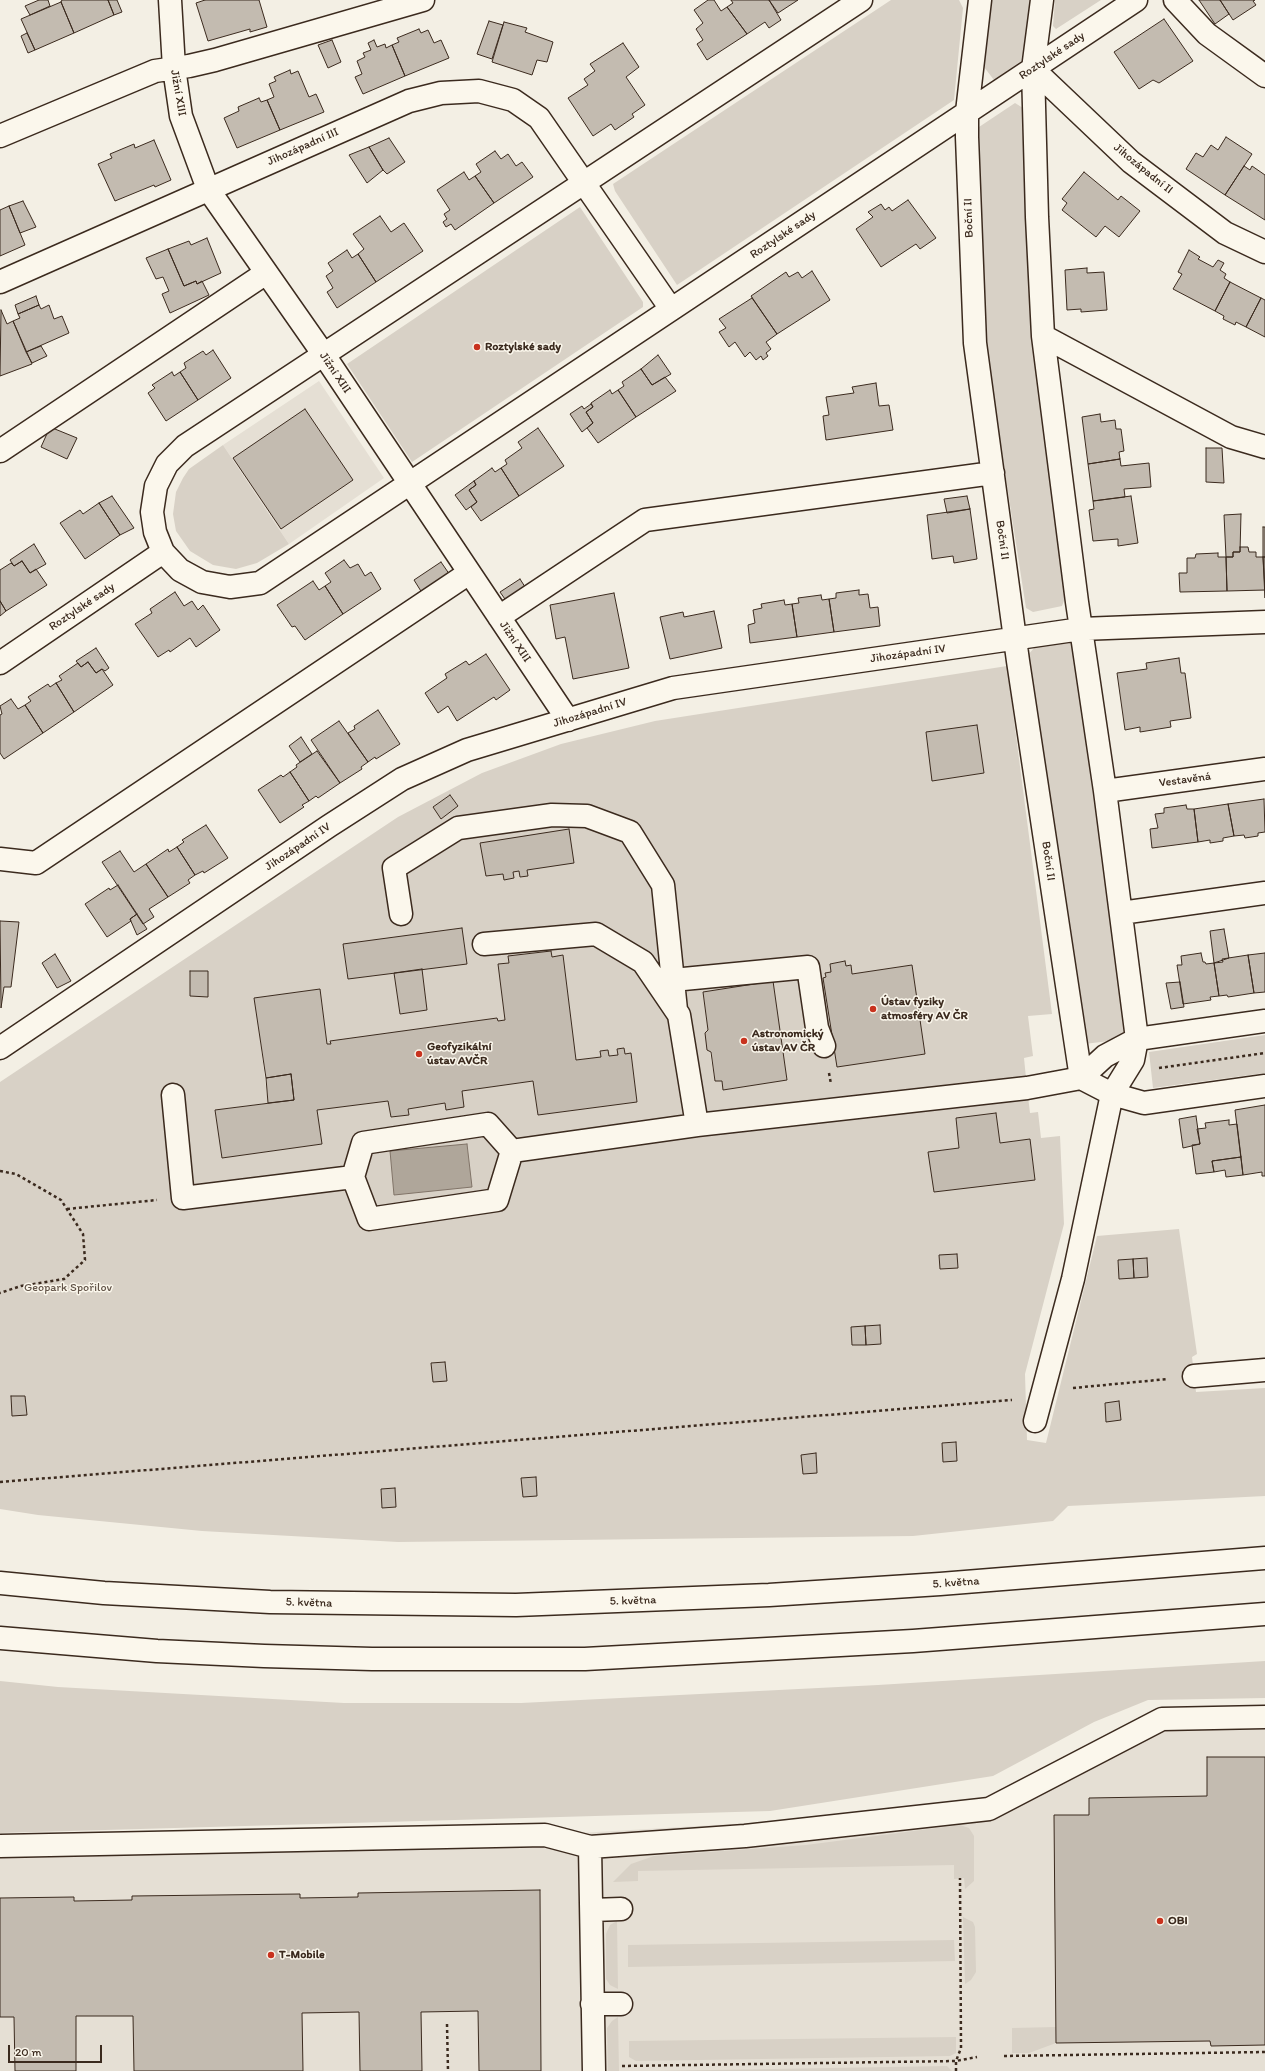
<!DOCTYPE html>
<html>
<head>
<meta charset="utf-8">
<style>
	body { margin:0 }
	#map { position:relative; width:1265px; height:2071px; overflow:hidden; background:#f3efe4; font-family:Itim,sans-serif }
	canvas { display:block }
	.scale { position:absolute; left:8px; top:2045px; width:94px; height:18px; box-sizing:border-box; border:2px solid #3b2a1e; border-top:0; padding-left:5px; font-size:12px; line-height:14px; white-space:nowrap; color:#3b2a1e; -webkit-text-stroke:3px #fbf7ec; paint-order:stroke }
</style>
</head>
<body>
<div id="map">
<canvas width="1265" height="2071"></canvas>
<div class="scale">20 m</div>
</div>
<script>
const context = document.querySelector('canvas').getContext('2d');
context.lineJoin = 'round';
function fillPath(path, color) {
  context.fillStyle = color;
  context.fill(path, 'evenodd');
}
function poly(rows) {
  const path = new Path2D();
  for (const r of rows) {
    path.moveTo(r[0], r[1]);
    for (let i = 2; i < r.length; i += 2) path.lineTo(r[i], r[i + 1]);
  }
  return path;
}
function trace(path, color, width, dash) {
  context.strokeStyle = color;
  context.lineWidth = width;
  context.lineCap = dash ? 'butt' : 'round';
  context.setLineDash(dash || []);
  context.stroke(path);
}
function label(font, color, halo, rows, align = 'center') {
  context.font = font + ' Itim,sans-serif';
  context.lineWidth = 3;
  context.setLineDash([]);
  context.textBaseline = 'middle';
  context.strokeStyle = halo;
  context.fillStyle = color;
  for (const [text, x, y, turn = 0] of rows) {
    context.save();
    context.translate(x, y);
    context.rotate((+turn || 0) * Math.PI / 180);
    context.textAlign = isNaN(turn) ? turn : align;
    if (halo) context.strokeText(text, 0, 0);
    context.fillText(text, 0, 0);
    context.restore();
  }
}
fillPath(poly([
	[319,381,384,478,289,544,223,445],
	[1265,1717,1265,2071,0,2071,0,1846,545,1835,989,1809,1162,1719]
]), '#e5dfd4');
fillPath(poly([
	[891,0,959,0,963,8,954,100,677,285,615,191,613,184],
	[991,0,1034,0,1027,57,994,80,984,67],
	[1055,0,1101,0,1056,29,1053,26],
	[1015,103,1023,108,1032,339,1065,598,1062,606,1033,612,1026,608,985,344,976,129],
	[580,207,643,302,643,307,412,462,347,364],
	[223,445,289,544,257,563,236,569,213,565,190,551,176,531,173,514,176,492,183,478,189,469],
	[1070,643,1076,651,1126,1033,1118,1040,1084,1044,1081,1034,1028,655,1034,648,1038,646],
	[1007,666,1052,1014,1028,1016,1033,1056,1024,1058,1027,1088,1030,1113,1038,1112,1041,1138,1060,1136,1064,1224,1025,1374,1027,1440,1046,1443,1097,1236,1179,1229,1197,1354,1192,1357,1196,1392,1265,1388,1265,1496,1068,1506,1053,1521,913,1536,398,1542,202,1531,38,1515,0,1509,0,1082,398,817,482,773,561,744,655,721],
	[977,725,984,773,933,781,926,733],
	[450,795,458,806,441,819,433,807],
	[480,843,527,870,528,876,520,877,519,871,513,872,514,878,504,880,503,874,486,876],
	[462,928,467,964,422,969,427,1010,400,1014,394,973,348,979,343,945],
	[551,951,552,957,563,955,576,1060,601,1057,601,1051,607,1050,609,1056,618,1055,617,1049,624,1048,625,1054,631,1054,637,1102,538,1115,533,1081,462,1091,464,1107,446,1110,445,1103,408,1109,409,1115,391,1117,388,1101,317,1110,322,1144,222,1158,215,1110,268,1103,255,998,320,989,327,1044,331,1044,331,1041,497,1018,498,1021,505,1020,498,964,509,963,509,956],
	[845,961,846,966,851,965,852,974,912,965,925,1054,837,1067,825,973,831,972,830,964],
	[190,972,208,997,190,996],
	[773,982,787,1080,723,1090,722,1081,715,1081,706,1031,708,1030,703,992],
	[996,1113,1000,1143,1030,1139,1035,1179,934,1192,929,1152,959,1148,956,1118],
	[1265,1035,1265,1073,1153,1088,1149,1052],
	[1265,1661,1265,1698,1148,1700,1094,1722,993,1776,770,1811,0,1833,0,1681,58,1687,344,1703,521,1703,878,1685],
	[960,1825,969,1828,974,1836,974,1881,965,1889,964,1878,954,1879,954,1865,638,1871,638,1881,613,1882,631,1864,654,1856,806,1845],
	[963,1917,973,1922,975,1927,976,1972,971,1980,965,1984],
	[617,1921,618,1989,610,1985,606,1979,606,1934,610,1925],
	[954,1940,955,1961,628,1967,628,1945],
	[618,2017,619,2071,608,2071,607,2028,612,2021],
	[1056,2027,1056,2043,1029,2053,1012,2053,1012,2028],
	[956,2037,956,2053,950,2056,636,2061,629,2057,629,2041],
	[947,2066,952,2071,655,2071]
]), '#d8d1c6');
const water = poly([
	[467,1144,472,1187,394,1195,390,1151,467,1144]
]);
fillPath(water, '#afa69a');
trace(water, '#817468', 1);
const building = poly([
	[39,0,48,0,50,6,30,15,25,6,39,0],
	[62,0,108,0,114,15,74,33,61,2,62,0],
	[108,0,117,0,122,12,114,15,108,0],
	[205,0,259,0,267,27,250,32,250,29,208,41,196,3,205,0],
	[708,0,714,0,721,11,727,7,747,34,707,60,697,44,703,40,696,29,703,23,694,10,708,0],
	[731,0,769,0,781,20,769,28,765,22,747,34,727,7,733,3,731,0],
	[769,0,798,0,778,13,769,0],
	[1199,0,1220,0,1229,14,1215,24,1199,0],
	[1220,0,1255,0,1253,1,1256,5,1233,20,1220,0],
	[61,2,74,33,35,50,21,19,61,2],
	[1164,19,1193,61,1159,83,1153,80,1139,89,1114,52,1164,19],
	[489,21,503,25,492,59,477,54,489,21],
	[504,22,527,28,525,32,553,42,547,62,537,60,532,75,492,62,504,22],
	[419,29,421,33,428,30,434,43,441,40,449,58,405,76,392,45,399,42,397,38,419,29],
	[27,33,35,50,28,53,21,36,27,33],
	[332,40,341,62,328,68,318,45,332,40],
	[374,40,377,47,385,44,386,48,392,45,405,76,363,94,355,77,362,74,357,61,365,57,363,53,371,50,368,43,374,40],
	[623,43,639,67,626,77,645,105,632,114,634,117,615,130,611,124,593,136,568,98,588,85,584,79,595,71,590,64,623,43],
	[290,70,291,74,298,71,309,97,316,94,324,112,280,130,267,100,274,97,269,84,276,81,274,77,290,70],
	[259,98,261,102,267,100,280,130,237,148,224,118,239,111,238,107,259,98],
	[1226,137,1252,154,1225,195,1186,169,1196,153,1203,157,1211,145,1218,150,1226,137],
	[389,138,405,162,387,174,383,170,369,147,389,138],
	[154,140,171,180,155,187,154,185,115,201,98,164,112,158,110,154,134,144,135,148,154,140],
	[369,147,383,170,367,183,349,155,369,147],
	[495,151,501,159,508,154,516,166,522,162,533,177,494,203,475,176,481,172,476,164,495,151],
	[1244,166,1250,170,1252,166,1265,175,1265,220,1225,195,1244,166],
	[464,172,469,180,475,176,494,203,455,230,451,224,446,227,443,222,447,219,444,214,450,210,437,190,464,172],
	[1084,172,1118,200,1121,196,1140,211,1119,237,1105,226,1096,237,1062,210,1067,203,1062,199,1084,172],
	[908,200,936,238,920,249,916,244,881,267,856,229,873,217,868,212,881,204,885,210,889,207,892,211,908,200],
	[23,201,36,227,20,233,9,206,23,201],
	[9,206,25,245,0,256,0,210,9,206],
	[380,216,391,232,404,223,423,251,376,282,358,254,364,249,353,234,380,216],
	[207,238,221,273,197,284,196,281,184,286,168,249,189,241,191,245,207,238],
	[168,249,184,286,196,281,197,284,202,281,209,295,170,313,162,294,169,291,163,277,156,279,146,258,168,249],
	[347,250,352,258,358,254,376,282,337,308,327,292,333,288,326,276,333,271,328,263,347,250],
	[1189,250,1200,257,1198,259,1213,267,1218,260,1224,263,1220,270,1226,274,1224,278,1230,282,1215,311,1173,289,1182,274,1178,272,1189,250],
	[1087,268,1087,273,1104,272,1107,310,1081,312,1081,309,1067,310,1065,270,1087,268],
	[812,271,830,300,777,334,751,296,786,272,789,277,798,272,802,278,812,271],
	[1230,282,1261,298,1246,327,1236,322,1235,325,1223,319,1224,316,1215,311,1230,282],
	[36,296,39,305,18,314,15,305,36,296],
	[752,298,777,334,766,342,771,349,766,353,768,356,763,360,761,356,756,360,750,352,745,357,735,342,729,347,719,332,726,328,719,319,752,298],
	[1261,298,1265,300,1265,337,1246,327,1261,298],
	[39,305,41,309,49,305,54,319,62,316,69,333,26,352,13,321,20,318,18,314,39,305],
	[1,310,7,324,13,321,32,364,0,376,1,310],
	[41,346,47,356,32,363,26,352,41,346],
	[213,350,231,378,198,400,180,372,186,368,184,363,203,351,206,355,213,350],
	[658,355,671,374,652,385,641,369,658,355],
	[641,369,652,385,665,377,676,391,636,417,618,390,624,386,622,382,641,369],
	[172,372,174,376,180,372,198,400,166,421,148,393,155,388,152,385,172,372],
	[876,383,879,406,889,405,893,430,826,440,823,416,829,415,826,397,854,393,852,387,876,383],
	[610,390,612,394,618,390,636,417,598,443,587,428,593,423,586,412,593,407,591,403,610,390],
	[591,404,593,407,586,412,593,423,582,432,570,414,582,406,584,409,591,404],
	[305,409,353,480,281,529,233,458,305,409],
	[1100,414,1101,422,1115,420,1116,429,1121,429,1124,451,1119,452,1120,459,1088,464,1082,417,1100,414],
	[50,427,77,438,67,459,41,447,50,427],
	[538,428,564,466,519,496,501,468,507,464,505,460,522,448,518,442,538,428],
	[1206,448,1222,448,1224,483,1206,482,1206,448],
	[1120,459,1121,466,1149,463,1151,487,1124,489,1125,497,1093,501,1088,464,1120,459],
	[492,468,495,472,501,468,519,496,481,521,471,507,477,502,469,490,476,485,474,481,492,468],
	[474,481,476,485,469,490,477,502,466,510,455,495,474,481],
	[112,496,134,528,120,535,99,503,112,496],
	[967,496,970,509,947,513,944,499,967,496],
	[1131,496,1138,543,1118,546,1118,539,1093,541,1089,510,1094,509,1093,501,1131,496],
	[99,503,120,535,85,559,60,523,80,510,83,514,99,503],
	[970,509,977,559,954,563,953,556,932,559,927,515,970,509],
	[1241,514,1240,552,1233,552,1233,557,1226,557,1224,515,1241,514],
	[1263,527,1265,527,1265,557,1263,557,1263,527],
	[34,544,46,564,30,573,22,561,14,566,10,560,34,544],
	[1240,547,1248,547,1249,552,1256,552,1256,557,1263,557,1265,590,1227,591,1226,557,1233,557,1233,552,1240,552,1240,547],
	[1218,553,1218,557,1226,557,1227,591,1180,592,1179,573,1187,573,1187,558,1195,558,1196,554,1218,553],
	[1263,557,1265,557,1265,598,1263,557],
	[344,560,350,568,358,564,365,576,371,572,381,589,343,614,325,586,331,582,325,573,344,560],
	[22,561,30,573,36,569,47,585,6,611,0,601,0,570,11,563,14,566,22,561],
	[441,562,452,578,424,596,414,580,441,562],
	[520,579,527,590,507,602,500,592,520,579],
	[313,581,319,590,325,586,343,614,305,640,295,626,292,627,277,605,313,581],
	[859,590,859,595,868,594,870,608,878,607,880,626,834,632,829,599,836,598,836,593,859,590],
	[175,592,184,606,192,601,198,610,203,605,220,630,196,647,190,638,170,652,169,650,158,657,135,624,152,613,150,609,175,592],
	[614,593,629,668,573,679,565,637,556,639,550,605,614,593],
	[821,595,822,600,829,599,834,632,797,637,792,604,799,603,798,598,821,595],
	[784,600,785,605,792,604,797,637,750,643,748,625,755,623,753,610,762,608,761,604,784,600],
	[0,601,6,611,0,616,0,601],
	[714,611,722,648,670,659,660,617,683,612,684,617,714,611],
	[96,648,109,668,105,671,102,669,96,673,88,662,81,667,76,661,96,648],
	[486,654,510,690,496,700,494,697,457,721,448,706,438,713,425,693,447,678,445,674,466,661,469,665,486,654],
	[1179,658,1181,673,1185,673,1191,718,1170,721,1171,727,1140,732,1140,727,1125,730,1117,673,1147,669,1146,663,1179,658],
	[88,662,96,673,102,669,113,685,74,712,56,683,62,680,59,676,78,663,81,667,88,662],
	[56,683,74,712,43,733,25,705,31,701,28,697,48,684,50,687,56,683],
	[11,699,18,709,25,705,43,733,4,759,0,753,0,715,2,714,0,706,11,699],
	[378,710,400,744,376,759,375,757,368,762,348,733,355,729,354,726,378,710],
	[339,721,368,762,361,767,362,769,340,783,311,740,339,721],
	[977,725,984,773,932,781,926,732,977,725],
	[301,737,312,754,300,762,289,746,301,737],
	[317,751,340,783,318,798,316,796,309,801,290,772,297,767,296,765,317,751],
	[290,772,309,801,302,805,304,807,280,823,258,790,281,775,283,777,290,772],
	[450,795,458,806,441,819,433,807,450,795],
	[1264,799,1265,832,1258,833,1258,836,1245,838,1244,835,1234,836,1228,804,1264,799],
	[1228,804,1234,836,1223,838,1223,841,1210,843,1210,840,1198,842,1194,809,1228,804],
	[1186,805,1187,809,1194,809,1198,842,1152,848,1150,829,1158,828,1155,814,1164,813,1164,808,1186,805],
	[206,825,228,858,204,873,203,871,195,875,177,847,184,842,182,840,206,825],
	[569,829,574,863,527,870,528,876,520,877,519,871,513,872,514,878,504,880,503,874,486,876,480,843,569,829],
	[177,847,195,875,188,880,190,883,168,897,146,864,168,849,169,852,177,847],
	[120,851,134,872,146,864,168,897,149,909,154,917,143,924,102,862,120,851],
	[118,885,137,914,130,919,131,921,107,937,85,904,109,888,110,890,118,885],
	[137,914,147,929,137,935,130,919,137,914],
	[0,921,19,922,11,987,4,987,1,1008,0,921],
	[462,928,467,964,348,979,343,944,462,928],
	[1224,929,1229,958,1214,963,1210,931,1224,929],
	[551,951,552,957,563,955,576,1060,601,1057,600,1051,608,1050,609,1056,618,1055,617,1049,624,1048,625,1054,631,1053,637,1102,538,1115,533,1081,462,1091,464,1107,446,1110,445,1103,408,1109,409,1115,391,1117,388,1101,317,1110,322,1144,222,1158,215,1110,294,1100,291,1074,266,1078,254,998,320,989,327,1044,331,1044,330,1041,497,1018,498,1021,505,1020,498,964,509,963,508,956,551,951],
	[1201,953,1203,962,1205,962,1206,964,1214,963,1219,996,1210,997,1211,1000,1183,1004,1177,965,1182,965,1181,956,1201,953],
	[1265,953,1265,992,1254,993,1248,955,1265,953],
	[55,954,71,981,57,988,42,963,55,954],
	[1248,955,1254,993,1228,997,1227,995,1219,996,1214,963,1223,962,1222,959,1248,955],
	[845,961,846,966,851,965,852,974,912,965,925,1054,837,1067,823,978,826,977,825,973,831,972,830,964,845,961],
	[422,969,427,1010,400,1014,394,973,422,969],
	[190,971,208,971,208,997,190,996,190,971],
	[773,981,787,1080,723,1090,722,1081,715,1081,711,1052,707,1050,705,1033,708,1030,703,992,773,981],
	[1180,982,1184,1007,1171,1009,1166,983,1180,982],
	[291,1074,294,1100,268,1103,266,1078,291,1074],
	[1265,1105,1265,1176,1262,1176,1262,1172,1243,1175,1235,1110,1265,1105],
	[996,1113,1000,1143,1030,1139,1035,1180,934,1192,928,1152,959,1148,956,1118,996,1113],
	[1196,1116,1200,1144,1183,1148,1179,1119,1196,1116],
	[1229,1120,1229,1125,1237,1124,1241,1157,1212,1161,1214,1172,1196,1174,1192,1145,1200,1144,1197,1129,1206,1128,1205,1123,1229,1120],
	[1241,1157,1243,1175,1226,1177,1225,1170,1214,1172,1212,1161,1241,1157],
	[957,1254,958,1268,940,1269,939,1255,957,1254],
	[1147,1258,1148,1277,1134,1278,1133,1259,1147,1258],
	[1133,1259,1134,1278,1119,1279,1118,1260,1133,1259],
	[880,1325,881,1344,866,1345,865,1326,880,1325],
	[865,1326,866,1345,852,1345,851,1327,865,1326],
	[445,1362,447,1381,433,1382,431,1363,445,1362],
	[11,1396,25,1396,27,1415,12,1416,11,1396],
	[1119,1401,1121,1420,1106,1422,1105,1403,1119,1401],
	[956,1442,957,1461,943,1462,942,1443,956,1442],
	[816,1453,817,1473,803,1474,801,1455,816,1453],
	[536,1477,537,1496,523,1497,521,1478,536,1477],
	[395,1488,396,1507,382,1508,381,1489,395,1488],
	[1207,1757,1265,1757,1265,2045,1211,2046,1210,2041,1056,2043,1054,1815,1089,1815,1089,1798,1207,1796,1207,1757],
	[540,1890,541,2071,479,2071,478,2011,421,2012,422,2071,360,2071,359,2012,302,2013,303,2071,134,2071,133,2016,76,2016,76,2071,15,2071,14,2017,0,2017,0,1898,74,1897,74,1901,132,1900,132,1896,300,1894,300,1898,358,1897,358,1893,540,1890]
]);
fillPath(building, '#c3bbb0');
trace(building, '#3b2a1e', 1);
const minor = poly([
	[170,0,174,68,181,116,208,189,324,355,568,720],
	[861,0,185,446,167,464,156,486,152,512,155,532,163,552,180,570,202,582,230,587,260,583,1136,0],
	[980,0,967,112,967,137,975,343,1018,661,1081,1078],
	[1175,0,1207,34,1265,76],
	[1033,69,1131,162,1225,233,1265,252],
	[0,136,155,71,189,66,215,60,423,0],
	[0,282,409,101,441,93,479,91,513,100,539,118,671,309],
	[1043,336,1231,437,1265,447],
	[0,451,266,273],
	[499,617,645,520,993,473],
	[0,663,163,552],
	[1105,791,1265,769],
	[0,859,36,863,469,573],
	[1121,913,1265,893],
	[401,914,394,868,458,828,552,815,587,816,630,832,663,885,676,1010],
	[484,944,596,934,643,962,679,1015,697,1125],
	[673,980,808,967,817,1028,824,1046],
	[0,1048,329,826,402,779,467,750,673,688,1081,629,1265,622],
	[1081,1078,1105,1056,1137,1039,1265,1021],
	[1081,1078,1112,1094,1144,1103,1265,1086],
	[173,1095,183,1198,353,1177],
	[488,1124,512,1151,497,1200,369,1219,353,1177,363,1143,488,1124],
	[512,1151,697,1125,1027,1088,1081,1078],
	[1194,1376,1265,1370],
	[1035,1421,1073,1279,1112,1094,1133,1060,1137,1039,1105,791,1077,602,1043,336,1037,217,1033,69,1042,0],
	[0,1846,545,1835,590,1847],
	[592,1910,621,1909],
	[592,2004,621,2004],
	[594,2071,590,1847,745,1836,989,1809,1162,1719,1265,1717]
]);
const highway = poly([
	[0,1583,104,1593,270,1602,516,1605,769,1595,940,1584,1265,1558],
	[0,1638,157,1651,264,1656,372,1659,585,1659,913,1641,1265,1614]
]);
trace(minor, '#3b2a1e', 25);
trace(highway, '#3b2a1e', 25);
trace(poly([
	[1159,1068,1265,1053],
	[829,1073,831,1084],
	[0,1171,16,1174,61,1200,83,1234,85,1260,64,1279,21,1286,0,1293],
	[67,1209,157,1200],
	[1073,1388,1168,1379],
	[0,1482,1012,1400],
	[447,2024,448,2071],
	[1004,2056,1265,2052],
	[622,2066,956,2061,977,2057],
	[956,2071,956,2061,961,2048,960,1878]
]), '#3b2a1e', 2.5, [3, 3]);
trace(minor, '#fbf7ec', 22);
trace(highway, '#fbf7ec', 22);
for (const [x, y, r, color] of [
	[477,347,4,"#c8321e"],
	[873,1009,4,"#c8321e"],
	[744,1041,4,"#c8321e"],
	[419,1054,4,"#c8321e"],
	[1160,1921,4,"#c8321e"],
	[271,1955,4,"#c8321e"]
]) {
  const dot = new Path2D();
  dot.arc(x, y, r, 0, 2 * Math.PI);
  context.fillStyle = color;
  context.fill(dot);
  trace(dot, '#fbf7ec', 1.5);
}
label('12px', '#3b2a1e', '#fbf7ec', [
	["Roztylské sady",1052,56,-34],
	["Jižní XIII",178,93,80],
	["Jihozápadní III",303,147,-24],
	["Jihozápadní II",1143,169,39],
	["Boční II",969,218,-92],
	["Roztylské sady",783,235,-34],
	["Jižní XIII",335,373,56],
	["Boční II",1002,540,82],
	["Roztylské sady",82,607,-34],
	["Jižní XIII",515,642,56],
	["Jihozápadní IV",908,654,-8],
	["Jihozápadní IV",590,713,-17],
	["Vestavěná",1185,780,-8],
	["Jihozápadní IV",298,847,-34],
	["Boční II",1048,861,82],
	["5. května",956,1583,-4],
	["5. května",633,1601,-2],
	["5. května",309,1603,2]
]);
label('bold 12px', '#3b2a1e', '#fbf7ec', [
	["Roztylské sady",485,347],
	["Ústav fyziky",881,1002],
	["atmosféry AV ČR",881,1016],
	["Astronomický",752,1034],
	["ústav AV ČR",752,1048],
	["Geofyzikální",427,1047],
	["ústav AVČR",427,1061],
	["OBI",1168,1921],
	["T-Mobile",279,1955]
], 'left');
label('12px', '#625448', '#fbf7ec', [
	["Geopark Spořilov",68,1288]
]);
</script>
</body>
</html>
